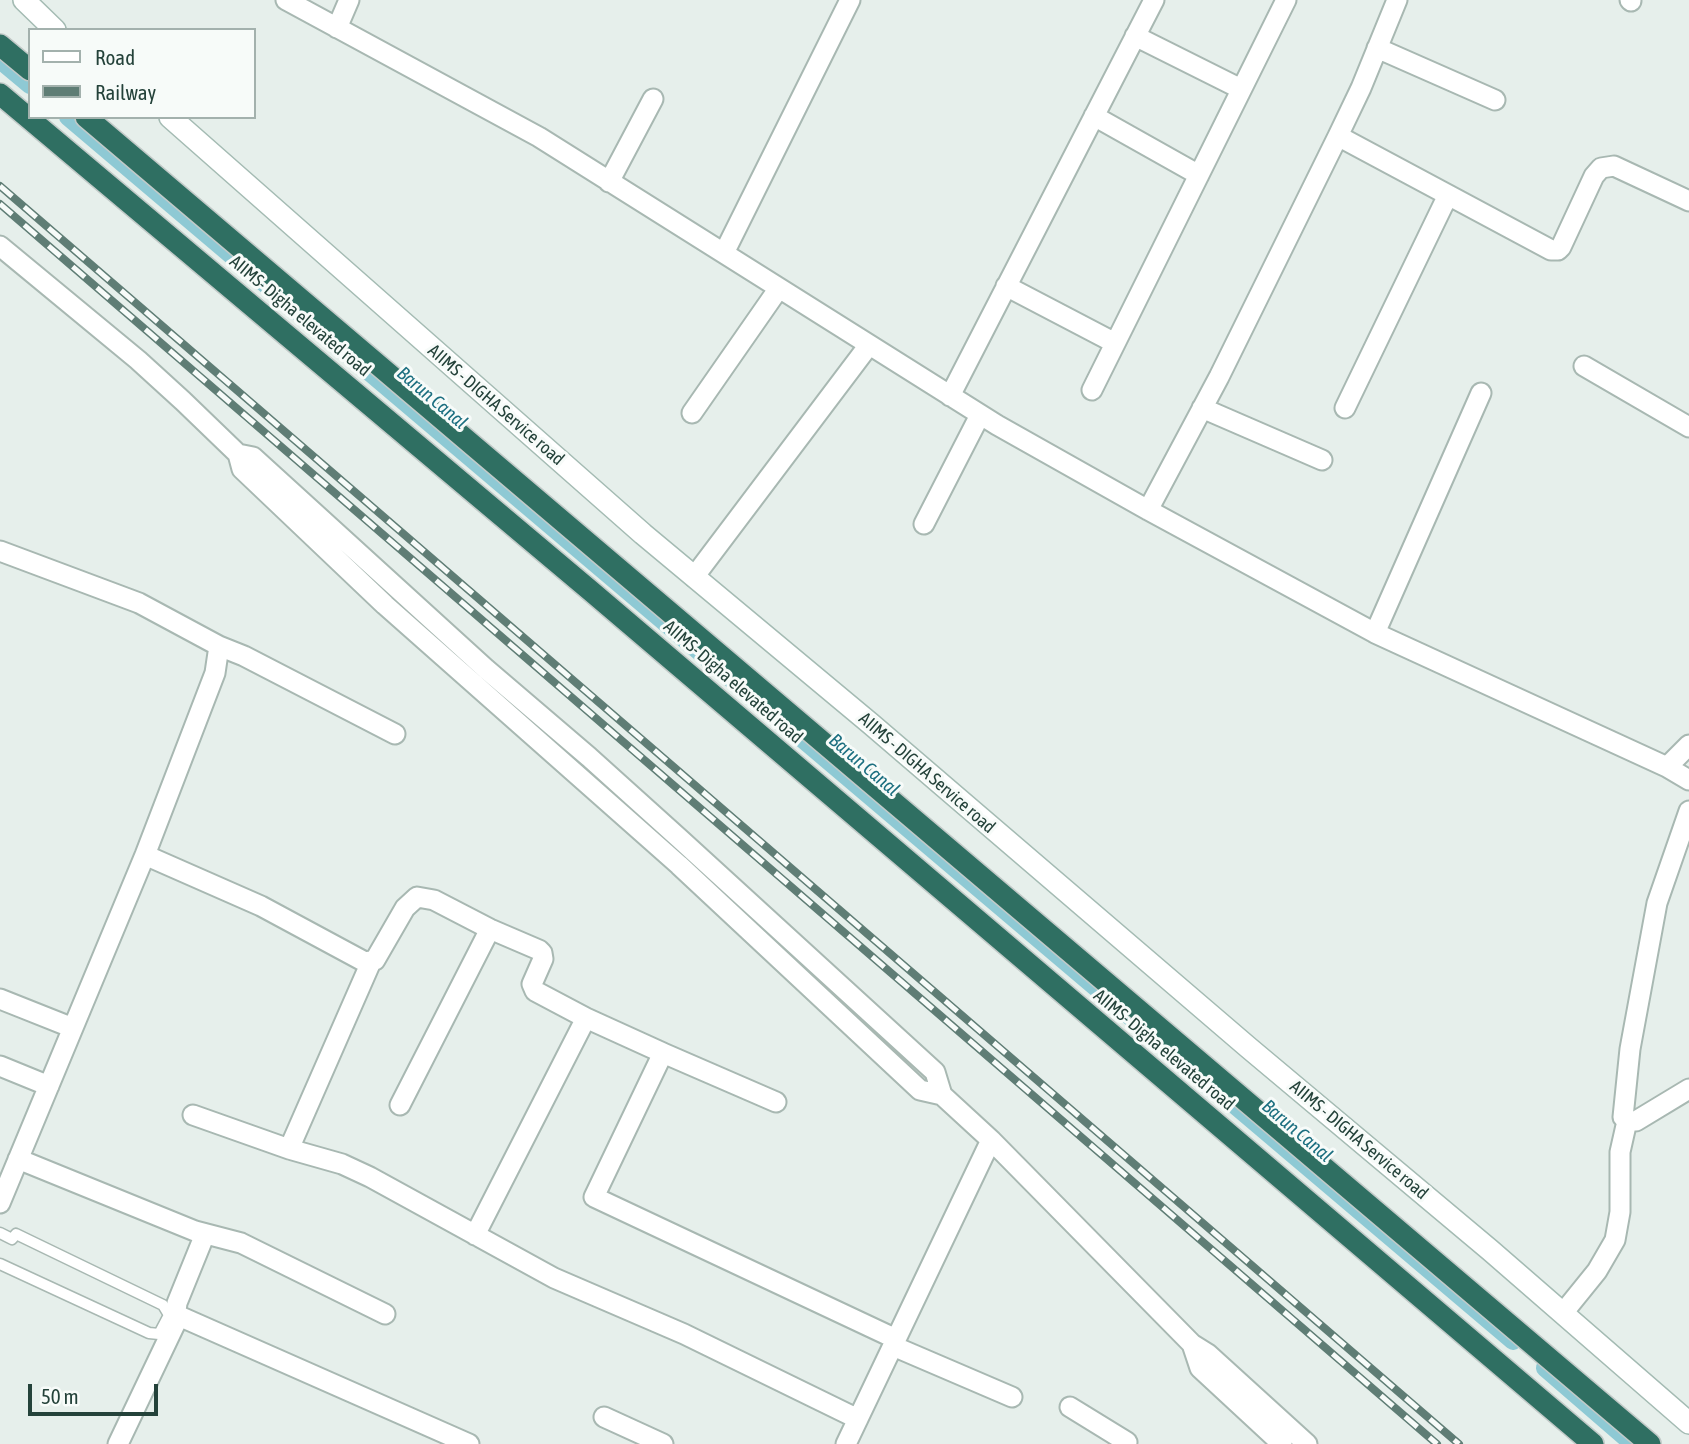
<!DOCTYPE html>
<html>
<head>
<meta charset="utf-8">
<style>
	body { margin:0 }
	#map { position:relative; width:1689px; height:1444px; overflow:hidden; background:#e6efeb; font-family:"Asap Condensed",sans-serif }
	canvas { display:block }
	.legend { position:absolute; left:28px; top:28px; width:228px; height:91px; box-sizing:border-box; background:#f7fbf9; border:2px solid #a3b1ad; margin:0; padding:9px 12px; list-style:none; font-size:21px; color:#24423a }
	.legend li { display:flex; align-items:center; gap:14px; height:35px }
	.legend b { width:35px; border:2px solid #a3b1ad }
	.scale { position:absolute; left:28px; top:1384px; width:130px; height:32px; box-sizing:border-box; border:4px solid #24423a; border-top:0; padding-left:9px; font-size:21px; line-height:24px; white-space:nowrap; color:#24423a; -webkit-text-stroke:5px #f7fbf9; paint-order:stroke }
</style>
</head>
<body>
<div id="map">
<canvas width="1689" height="1444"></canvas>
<ul class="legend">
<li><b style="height:9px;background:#fff"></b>Road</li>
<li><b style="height:9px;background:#5f7d75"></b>Railway</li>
</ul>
<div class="scale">50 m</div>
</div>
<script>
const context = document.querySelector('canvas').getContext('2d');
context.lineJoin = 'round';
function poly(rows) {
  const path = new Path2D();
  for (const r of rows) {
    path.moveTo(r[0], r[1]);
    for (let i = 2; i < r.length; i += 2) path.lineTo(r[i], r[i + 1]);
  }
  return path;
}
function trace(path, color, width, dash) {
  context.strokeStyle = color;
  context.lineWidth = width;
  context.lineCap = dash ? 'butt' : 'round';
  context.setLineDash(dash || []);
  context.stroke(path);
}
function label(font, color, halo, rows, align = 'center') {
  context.font = font + ' "Asap Condensed",sans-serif';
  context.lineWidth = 6;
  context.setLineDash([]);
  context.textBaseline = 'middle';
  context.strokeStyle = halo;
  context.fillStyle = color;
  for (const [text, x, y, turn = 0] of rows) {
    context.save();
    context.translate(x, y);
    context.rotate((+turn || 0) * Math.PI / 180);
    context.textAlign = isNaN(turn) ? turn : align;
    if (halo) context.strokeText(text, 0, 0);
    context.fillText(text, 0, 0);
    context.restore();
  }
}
trace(poly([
	[0,60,30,85],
	[68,117,1513,1341],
	[1545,1368,1633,1444]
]), '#8ec9d4', 18);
const service = poly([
	[0,1233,12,1239,16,1234,163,1305,169,1315,159,1334,149,1333,0,1264]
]);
const minor = poly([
	[286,0,539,137,997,425,1148,510,1375,633,1667,767,1689,780],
	[1630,0,1631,1],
	[337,28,349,0],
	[1135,36,1241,89],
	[1377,48,1495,100],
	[1094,116,1199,175],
	[1338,136,1551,250,1558,250,1561,247,1594,176,1601,168,1614,166,1689,201],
	[609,182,653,99],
	[0,246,138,360,183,401,238,454,242,469,385,605,679,865,920,1090,942,1095,991,1140,1192,1344],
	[724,253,850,0],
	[1006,286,1115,343],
	[1584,366,1689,427],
	[1092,390,1286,0],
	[950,396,1154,0],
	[1202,408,1322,460],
	[1345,408,1448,195],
	[692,413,779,288],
	[238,454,253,457,486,669,589,757,680,839,935,1072,942,1095],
	[1148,510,1219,377,1338,136,1361,88,1397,0],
	[924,524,980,415],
	[0,551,139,603,219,646,215,673,145,855,0,1203],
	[694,577,869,345],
	[1375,633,1481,393],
	[219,646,244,656,395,734],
	[1667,767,1689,745],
	[1689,811,1657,903,1630,1049,1623,1117,1627,1121,1636,1121,1689,1089],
	[145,855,261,906,365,962,375,960,405,908,417,897,434,900,490,929,539,950,542,953,543,959,532,984,535,991,586,1018,663,1053,594,1197,896,1339],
	[0,999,73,1028],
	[663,1053,776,1102],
	[0,1066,49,1086],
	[400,1105,490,929],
	[193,1115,289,1149,342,1164,370,1177,554,1278,684,1334,858,1419],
	[289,1149,371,962],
	[18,1159,195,1231,241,1243,385,1314],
	[205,1234,177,1303,176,1311,179,1316,469,1444],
	[475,1235,586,1018],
	[1563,1313,1597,1271,1615,1240,1620,1212,1620,1152,1627,1121],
	[893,1346,1012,1397],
	[1070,1407,1127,1442,1126,1444],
	[604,1417,663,1444],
	[118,1444,179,1316],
	[846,1444,991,1140],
	[1282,1444,1200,1368,1192,1344,1208,1354,1307,1444]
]);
const secondary = poly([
	[24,0,55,30],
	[170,117,643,534,871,724,1249,1048,1490,1250,1689,1423]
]);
const motorway = poly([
	[0,45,30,70],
	[0,94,592,592,1593,1444],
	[86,117,1650,1444]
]);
trace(service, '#a8b8b2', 13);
trace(minor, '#a8b8b2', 23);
trace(secondary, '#a4bbb3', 24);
trace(motorway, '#c2cac8', 24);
trace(service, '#fff', 10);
trace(minor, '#fff', 19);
trace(secondary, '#fff', 21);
trace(motorway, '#2f6f62', 21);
const rail = poly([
	[0,186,1459,1444],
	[0,204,1437,1444]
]);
trace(rail, '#5f7d75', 8);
trace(rail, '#f7fbf9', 5, [16]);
label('18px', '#24423a', '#f7fbf9', [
	["AIIMS- Digha elevated road",300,316,40],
	["AIIMS - DIGHA Service road",496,405,41],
	["AIIMS- Digha elevated road",733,682,41],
	["AIIMS - DIGHA Service road",927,773,41],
	["AIIMS- Digha elevated road",1164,1050,40],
	["AIIMS - DIGHA Service road",1359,1140,40]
]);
label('italic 19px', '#1c6f80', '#f7fbf9', [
	["Barun Canal",432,398,40],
	["Barun Canal",864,765,40],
	["Barun Canal",1297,1131,40]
]);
</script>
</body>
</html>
